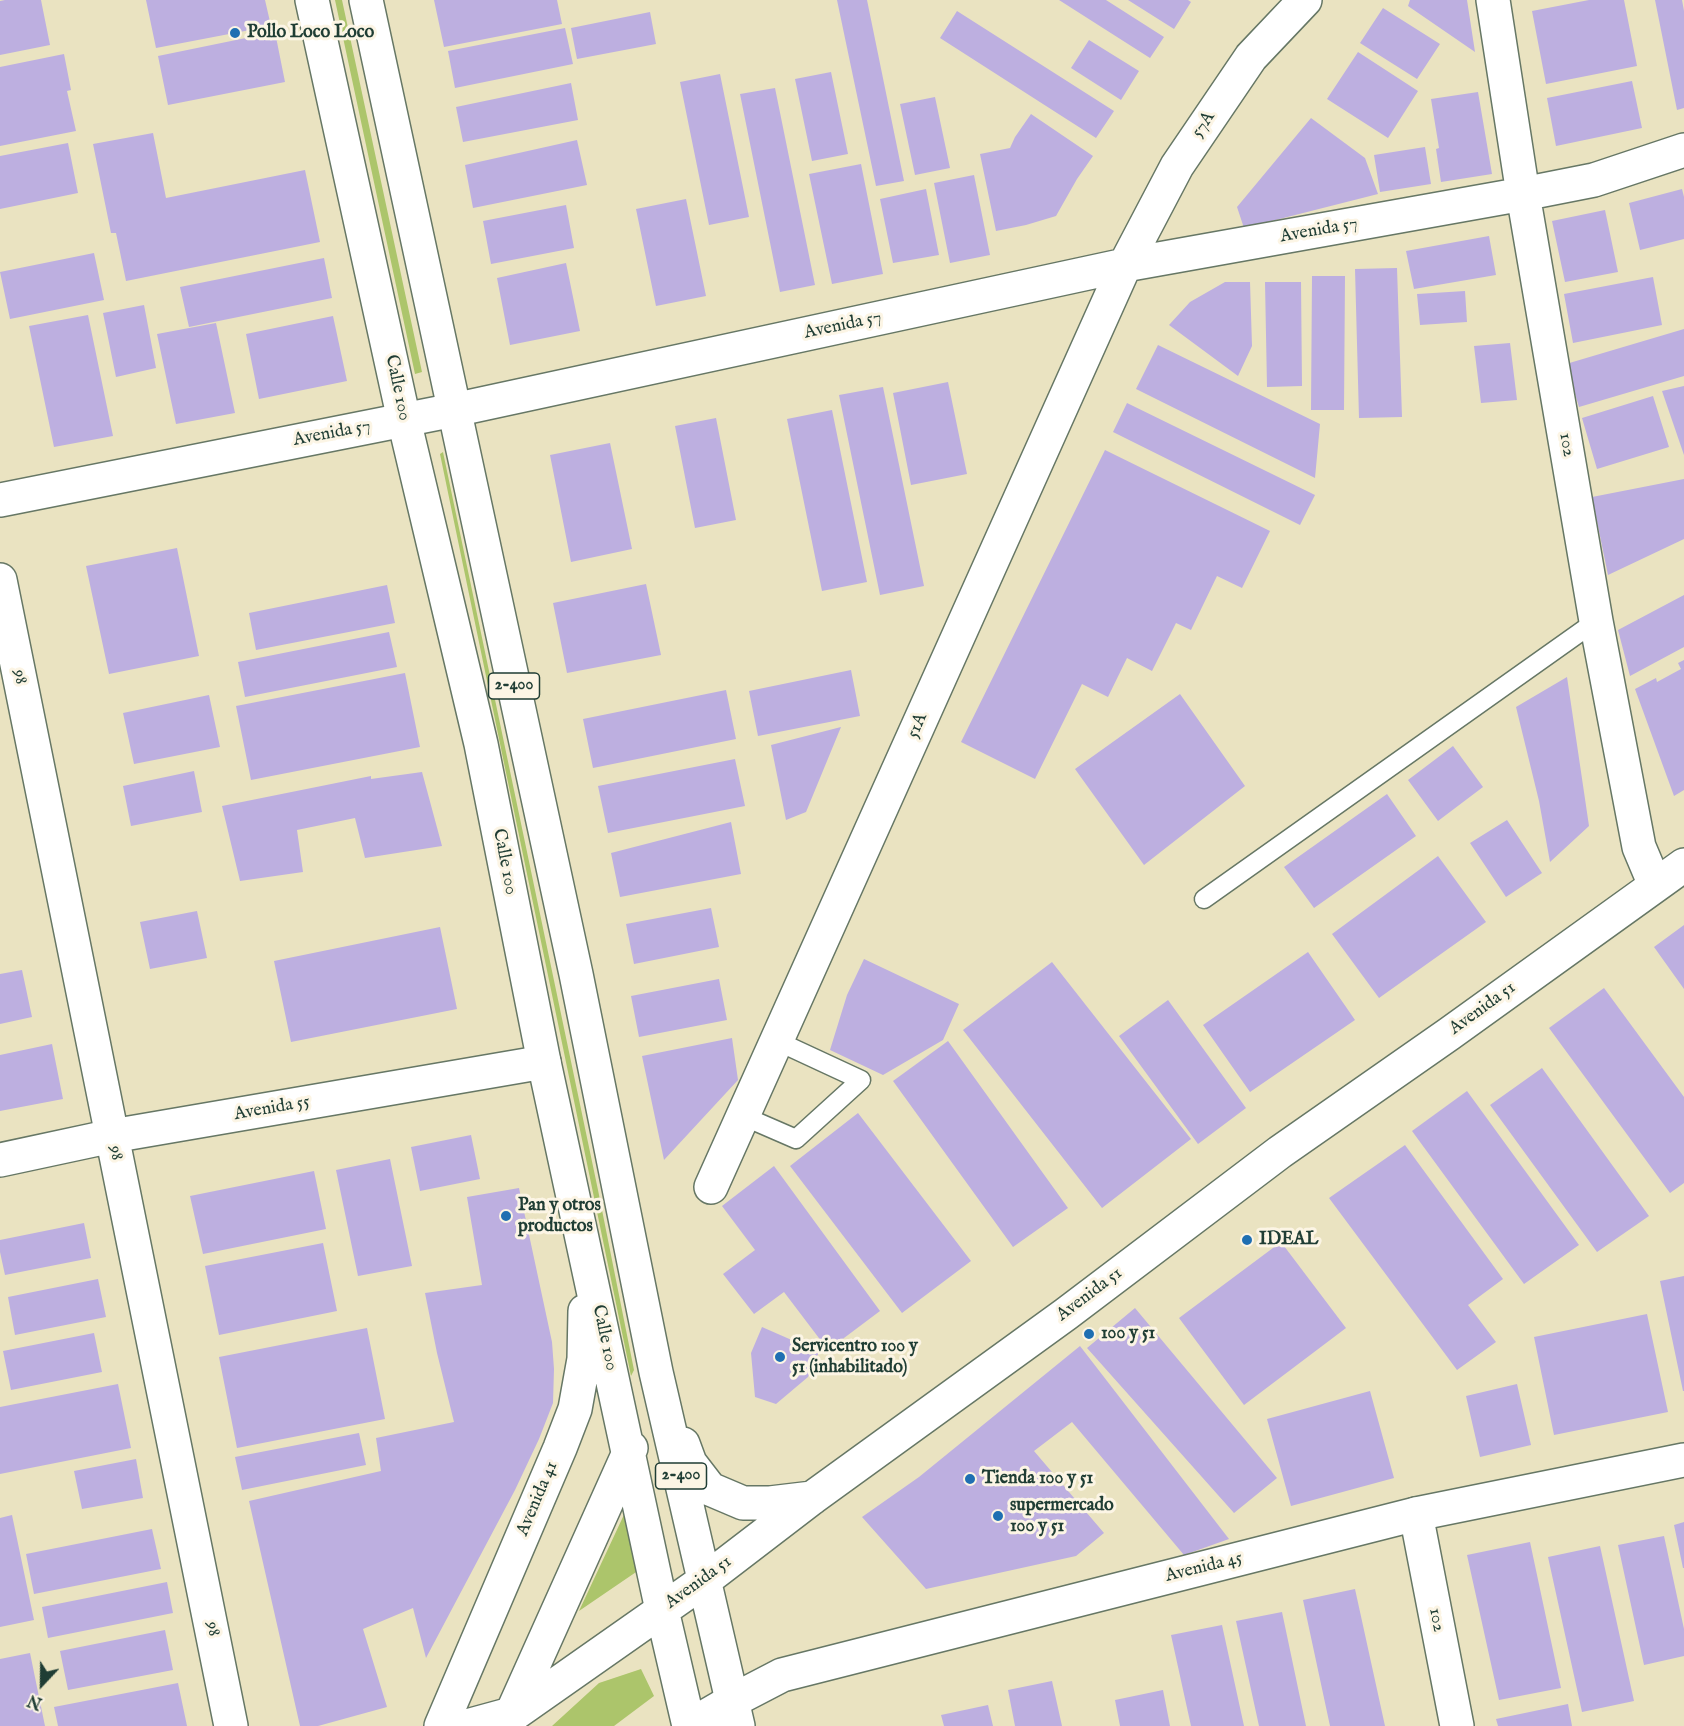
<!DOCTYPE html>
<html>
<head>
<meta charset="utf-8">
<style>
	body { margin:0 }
	#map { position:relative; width:1684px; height:1726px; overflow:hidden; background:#eae3c1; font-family:"IM FELL English",serif }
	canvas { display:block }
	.north { position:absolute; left:12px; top:1654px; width:60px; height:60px; -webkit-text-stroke:4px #fcf5e5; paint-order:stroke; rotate:202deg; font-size:16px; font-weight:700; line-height:24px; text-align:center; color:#1f3d34 }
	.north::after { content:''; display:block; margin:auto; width:21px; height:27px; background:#1f3d34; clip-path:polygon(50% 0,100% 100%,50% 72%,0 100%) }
</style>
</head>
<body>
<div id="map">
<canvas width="1684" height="1726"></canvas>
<div class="north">N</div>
</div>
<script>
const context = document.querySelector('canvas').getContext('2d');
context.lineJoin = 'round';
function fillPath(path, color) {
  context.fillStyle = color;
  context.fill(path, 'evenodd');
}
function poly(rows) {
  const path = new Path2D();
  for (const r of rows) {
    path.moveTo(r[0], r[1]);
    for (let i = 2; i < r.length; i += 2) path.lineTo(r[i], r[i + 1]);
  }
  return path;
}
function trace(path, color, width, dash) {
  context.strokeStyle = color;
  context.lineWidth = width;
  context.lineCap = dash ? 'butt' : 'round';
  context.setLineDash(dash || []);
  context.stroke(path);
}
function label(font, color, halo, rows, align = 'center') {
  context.font = font + ' "IM FELL English",serif';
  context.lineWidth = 6;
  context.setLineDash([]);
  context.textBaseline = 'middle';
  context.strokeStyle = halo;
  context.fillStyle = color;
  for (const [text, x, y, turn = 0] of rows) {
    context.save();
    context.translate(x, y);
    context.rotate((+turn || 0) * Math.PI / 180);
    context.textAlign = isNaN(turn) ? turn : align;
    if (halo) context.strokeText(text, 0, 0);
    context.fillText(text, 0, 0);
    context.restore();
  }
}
fillPath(poly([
	[335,0,342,0,422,372,415,374],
	[443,452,598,1190,634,1370,631,1376,440,454],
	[629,1504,642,1568,579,1611],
	[641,1669,654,1696,614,1726,552,1726,599,1683]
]), '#acc56b');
fillPath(poly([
	[5,0,41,0,50,45,0,55,0,1],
	[146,0,265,0,271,26,156,48],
	[434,0,557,0,562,24,444,47],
	[837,0,867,0,904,181,876,186],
	[1059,0,1106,0,1164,37,1150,58],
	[1128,0,1188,0,1191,2,1174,29],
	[1410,0,1467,0,1475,52,1408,6],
	[1589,0,1624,0,1637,66,1546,84,1532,11],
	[1655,0,1682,0,1684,11,1684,108,1677,110],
	[1383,8,1440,44,1417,79,1360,43],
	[957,11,1114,111,1096,138,940,38],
	[650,12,656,44,577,59,571,28],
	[565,28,573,64,455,88,448,51],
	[275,32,285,82,168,105,158,56],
	[1089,40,1139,71,1121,100,1071,68],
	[1358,52,1418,91,1388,138,1327,99],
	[64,54,71,90,67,91,76,131,0,146,0,67],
	[831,72,848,154,812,161,795,79],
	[720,74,749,217,709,225,680,82],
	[1632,81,1642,128,1556,146,1547,98],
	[571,83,578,120,463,142,456,107],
	[775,88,815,285,780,292,740,94],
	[1478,92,1492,174,1441,182,1436,149,1439,148,1431,99],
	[935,97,950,168,915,175,900,104],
	[1031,114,1093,156,1077,179,1056,216,1026,225,996,231,980,154,1010,148,1015,137],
	[1311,118,1365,158,1378,194,1244,228,1237,207],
	[153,133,166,198,305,170,320,242,126,281,116,233,111,233,93,144],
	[577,140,587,185,473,208,465,165],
	[68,143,78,193,0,209,0,156],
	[1425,147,1431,184,1380,192,1374,155],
	[861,164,883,274,832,284,809,174],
	[974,175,990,255,950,263,934,183],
	[926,189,939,255,893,263,880,199],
	[1682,189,1684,197,1684,239,1640,250,1629,203],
	[686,199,706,296,656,306,636,209],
	[566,205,574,248,491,264,483,221],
	[1605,210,1618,272,1565,282,1552,221],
	[1489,236,1496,275,1414,289,1406,251],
	[94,253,104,300,10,319,0,272],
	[324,258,332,298,189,327,180,287],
	[566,263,580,331,510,345,497,278],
	[1397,268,1402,417,1359,418,1355,269],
	[1312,276,1345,276,1344,410,1311,410],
	[1653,277,1662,325,1573,343,1564,294],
	[1225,282,1250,282,1252,346,1238,376,1169,325,1190,302],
	[1265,282,1301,282,1302,386,1267,387],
	[1465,291,1467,322,1420,325,1417,294],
	[144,305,156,368,116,377,103,313],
	[88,315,113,436,54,447,29,326],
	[333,316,347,381,259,399,246,334],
	[216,323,235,413,176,424,157,334],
	[1684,329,1684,376,1579,407,1566,364],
	[1510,343,1517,400,1481,403,1474,346],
	[1158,345,1320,424,1315,478,1136,389],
	[948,382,967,474,911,485,893,393],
	[1684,386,1684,455,1662,391],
	[883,387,924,586,880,595,839,395],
	[1653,396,1669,447,1597,469,1582,418],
	[1127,403,1315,495,1300,525,1113,432],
	[832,410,867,582,822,591,787,419],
	[716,418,736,520,695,528,675,426],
	[610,443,632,549,571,562,550,455],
	[1105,450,1270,531,1242,588,1217,576,1191,630,1176,623,1152,671,1127,658,1108,697,1082,684,1035,779,961,742],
	[1684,479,1684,539,1608,575,1592,497],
	[177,548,199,656,109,674,86,566],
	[646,584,661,655,567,673,553,603],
	[387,585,395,623,256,650,249,613],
	[1684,595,1684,647,1630,676,1618,630],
	[389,632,397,667,245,697,238,662],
	[1684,660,1684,790,1674,796,1635,689,1656,678,1657,682,1681,669,1678,663],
	[851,670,860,716,758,736,749,691],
	[405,673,420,747,251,780,236,706],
	[1567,677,1589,826,1550,862,1539,801,1516,707],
	[726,690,736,739,593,768,583,719],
	[1180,694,1245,786,1144,865,1075,769],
	[209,695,220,747,134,764,123,713],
	[841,727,806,812,786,820,771,745],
	[1453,746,1483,787,1438,821,1408,780],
	[735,759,745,806,608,833,598,786],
	[194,771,202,812,131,826,123,786],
	[422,772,442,846,365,858,355,818,297,830,303,872,240,881,222,806,371,776,371,779],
	[1387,794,1416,836,1314,908,1284,867],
	[1507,820,1542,873,1506,897,1470,843],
	[731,822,741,874,620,897,611,853],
	[1438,856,1486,922,1379,998,1332,934],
	[711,908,719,947,634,964,626,924],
	[197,911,207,958,150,969,140,922],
	[1684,925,1684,989,1654,947],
	[440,927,457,1009,291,1042,274,961],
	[1308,952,1355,1020,1250,1092,1203,1025],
	[864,959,959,1004,943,1040,883,1075,830,1050,847,995],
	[1052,962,1191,1139,1102,1208,963,1030],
	[22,970,32,1017,0,1024,0,974],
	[719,979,727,1020,639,1037,631,996],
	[1604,988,1684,1097,1684,1183,1670,1193,1549,1028],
	[1168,1000,1246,1108,1198,1144,1119,1036],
	[732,1038,738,1080,664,1160,642,1056],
	[948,1041,1068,1208,1013,1247,893,1081],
	[52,1044,63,1099,0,1111,0,1055],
	[1542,1068,1649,1216,1597,1252,1490,1105],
	[1467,1091,1579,1245,1524,1284,1412,1131],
	[858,1113,971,1261,902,1313,790,1166],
	[471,1135,480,1179,420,1191,411,1147],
	[1405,1145,1503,1279,1468,1305,1496,1342,1457,1370,1329,1198],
	[390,1159,412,1266,358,1276,336,1170],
	[774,1166,880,1311,828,1350,784,1292,754,1314,723,1274,755,1250,722,1206],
	[314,1171,326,1229,203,1254,190,1196],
	[519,1188,552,1342,554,1369,553,1403,539,1439,515,1490,426,1658,413,1608,363,1629,387,1707,318,1726,300,1726,249,1501,381,1471,376,1438,454,1422,437,1353,425,1293,482,1285,467,1197],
	[84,1223,91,1258,5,1275,0,1252,0,1240],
	[1281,1242,1346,1328,1244,1405,1179,1318],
	[323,1243,337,1311,219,1335,205,1266],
	[1684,1276,1684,1391,1683,1391,1660,1281],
	[98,1279,106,1317,15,1335,8,1297],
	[1135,1308,1277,1478,1234,1513,1087,1348],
	[1647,1314,1668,1412,1554,1435,1534,1337],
	[762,1327,819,1352,808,1377,776,1404,755,1397,751,1353],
	[367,1328,385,1419,237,1448,219,1357],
	[94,1333,102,1372,11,1390,3,1351],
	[1080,1346,1229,1539,1184,1555,1072,1422,1034,1451,1104,1533,1076,1556,926,1589,862,1517,919,1477],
	[118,1384,131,1448,0,1474,0,1407],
	[1517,1384,1531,1445,1480,1457,1466,1396],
	[1370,1391,1394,1478,1291,1506,1267,1419],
	[359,1433,366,1465,242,1490,235,1457],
	[136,1459,143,1498,82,1509,74,1471],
	[12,1515,34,1620,0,1627,0,1518],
	[1684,1522,1684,1568,1683,1568,1674,1525],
	[152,1529,161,1569,34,1594,26,1554],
	[1664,1536,1684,1629,1684,1656,1644,1665,1618,1545],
	[1530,1542,1561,1688,1499,1700,1467,1555],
	[1600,1546,1634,1701,1582,1712,1548,1557],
	[167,1582,173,1613,48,1638,42,1607],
	[1355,1589,1385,1726,1330,1726,1303,1600],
	[1282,1612,1306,1726,1259,1726,1236,1621],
	[1222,1625,1244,1726,1191,1726,1171,1635],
	[165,1630,173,1670,68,1690,60,1651],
	[30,1653,45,1726,0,1726,0,1659],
	[1052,1681,1062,1726,1015,1726,1008,1690],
	[178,1683,187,1726,58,1726,54,1707],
	[1163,1690,1170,1726,1120,1726,1115,1700],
	[1568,1704,1572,1726,1498,1726,1496,1719],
	[988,1705,993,1726,944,1726,941,1715]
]), '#bdafe0');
const service = poly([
	[1204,899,1596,621],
	[743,1116,796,1139,861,1080,777,1041]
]);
const minor = poly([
	[1493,0,1523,194,1596,621,1639,847,1655,885],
	[0,500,454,410,1125,265,1523,194,1594,180,1684,150],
	[0,580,231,1726],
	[0,1160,112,1136,544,1062],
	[711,1187,1125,265,1177,166,1251,57,1305,0],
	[1416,1514,1457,1726],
	[467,1726,511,1714]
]);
const tertiary = poly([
	[689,1726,732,1701,782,1675,1416,1514,1684,1460]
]);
const primary = poly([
	[312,0,404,420,481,744,544,1062,662,1610,689,1726],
	[366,0,576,974,656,1372,738,1726],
	[683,1444,690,1463,710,1489,743,1503,770,1503,812,1498],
	[512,1713,631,1448],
	[441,1726,560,1448,575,1409,584,1359,585,1311],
	[497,1726,705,1580,812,1498,1066,1314,1280,1152,1449,1034,1684,865]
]);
trace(service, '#667765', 21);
trace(minor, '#667765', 36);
trace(tertiary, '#667765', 36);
trace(primary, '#667765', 36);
trace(service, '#fff', 18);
trace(minor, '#fff', 33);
trace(tertiary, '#fff', 33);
trace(primary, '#fff', 33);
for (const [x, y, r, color] of [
	[235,33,6,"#1f6fb2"],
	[506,1216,6,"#1f6fb2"],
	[1247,1240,6,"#1f6fb2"],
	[1089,1334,6,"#1f6fb2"],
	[780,1357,6,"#1f6fb2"],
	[970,1479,6,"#1f6fb2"],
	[998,1516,6,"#1f6fb2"]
]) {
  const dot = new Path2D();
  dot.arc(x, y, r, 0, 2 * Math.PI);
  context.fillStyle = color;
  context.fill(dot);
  trace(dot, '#fcf5e5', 2);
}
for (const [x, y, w] of [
	[514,686,51],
	[681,1476,51]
]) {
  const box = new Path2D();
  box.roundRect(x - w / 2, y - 13, w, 26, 4.5);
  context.fillStyle = '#fcf5e5';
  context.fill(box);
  trace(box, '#1f3d34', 1.5);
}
label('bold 16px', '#1f3d34', null, [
	["2-400",514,686],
	["2-400",681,1476]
]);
label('bold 18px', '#1f3d34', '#fcf5e5', [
	["Pollo Loco Loco",247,33],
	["Pan y otros",518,1206],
	["productos",518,1227],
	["IDEAL",1259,1240],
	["100 y 51",1101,1334],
	["Servicentro 100 y",792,1347],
	["51 (inhabilitado)",792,1368],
	["Tienda 100 y 51",982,1479],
	["supermercado",1010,1506],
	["100 y 51",1010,1527]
], 'left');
label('18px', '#1f3d34', '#fcf5e5', [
	["57A",1204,125,-56],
	["Avenida 57",1319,231,-10],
	["Avenida 57",843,326,-12],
	["Calle 100",397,388,78],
	["Avenida 57",332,434,-11],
	["102",1566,445,80],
	["98",19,677,79],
	["51A",918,726,-66],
	["Calle 100",504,862,79],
	["Avenida 51",1483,1009,-36],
	["Avenida 55",272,1109,-10],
	["98",115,1153,79],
	["Avenida 51",1090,1295,-37],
	["Calle 100",604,1338,78],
	["Avenida 41",538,1499,-67],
	["Avenida 45",1204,1568,-14],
	["Avenida 51",699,1583,-36],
	["102",1436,1620,79],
	["98",212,1629,79]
]);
</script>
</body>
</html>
